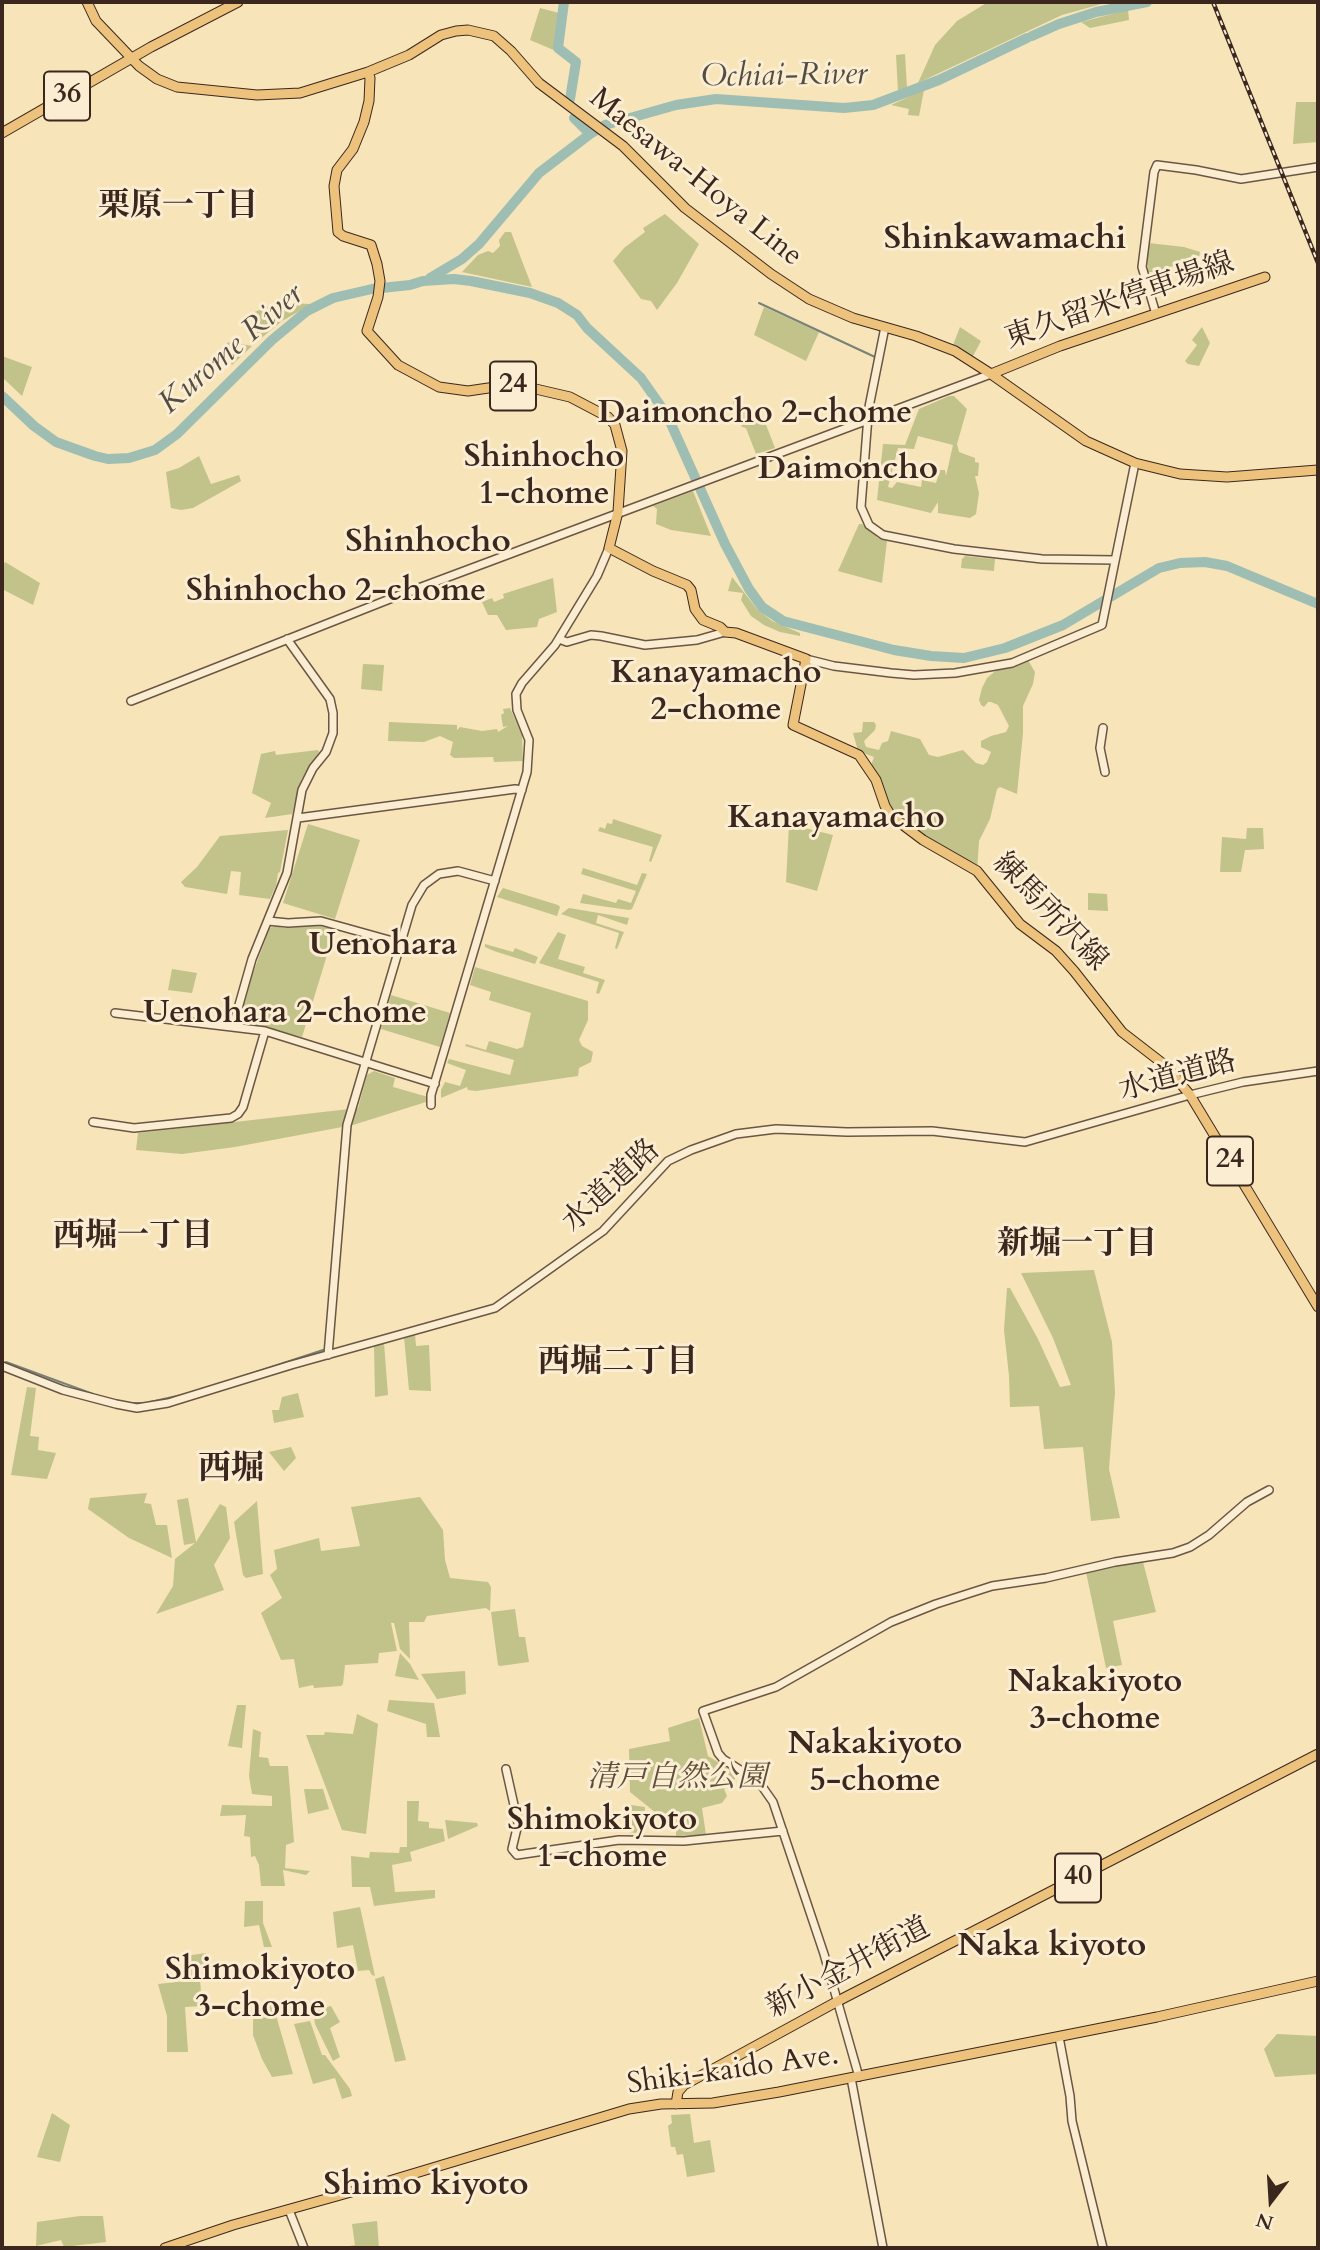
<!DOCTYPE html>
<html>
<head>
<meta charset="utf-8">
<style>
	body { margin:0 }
	#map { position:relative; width:1320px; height:2250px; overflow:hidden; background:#f7e4b8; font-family:Cardo,serif }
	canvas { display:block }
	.frame { position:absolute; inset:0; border:4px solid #3c271f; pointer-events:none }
	.north { position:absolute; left:1236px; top:2166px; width:70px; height:70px; -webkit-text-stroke:5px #faedd1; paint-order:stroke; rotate:197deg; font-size:19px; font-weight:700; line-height:28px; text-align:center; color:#3c271f }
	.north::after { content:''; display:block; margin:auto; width:24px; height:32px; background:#3c271f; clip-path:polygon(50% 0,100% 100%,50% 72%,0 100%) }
</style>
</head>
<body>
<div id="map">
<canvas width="1320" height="2250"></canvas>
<div class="frame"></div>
<div class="north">N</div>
</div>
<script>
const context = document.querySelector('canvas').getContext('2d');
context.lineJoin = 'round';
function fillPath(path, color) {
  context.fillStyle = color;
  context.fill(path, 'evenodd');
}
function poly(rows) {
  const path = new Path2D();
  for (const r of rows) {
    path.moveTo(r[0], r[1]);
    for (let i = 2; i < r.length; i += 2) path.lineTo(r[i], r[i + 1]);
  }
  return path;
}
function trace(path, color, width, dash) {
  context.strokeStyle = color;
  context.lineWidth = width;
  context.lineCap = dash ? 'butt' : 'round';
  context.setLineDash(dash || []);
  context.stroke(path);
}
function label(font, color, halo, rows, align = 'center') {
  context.font = font + ' Cardo,"Noto Serif JP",serif';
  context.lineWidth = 6;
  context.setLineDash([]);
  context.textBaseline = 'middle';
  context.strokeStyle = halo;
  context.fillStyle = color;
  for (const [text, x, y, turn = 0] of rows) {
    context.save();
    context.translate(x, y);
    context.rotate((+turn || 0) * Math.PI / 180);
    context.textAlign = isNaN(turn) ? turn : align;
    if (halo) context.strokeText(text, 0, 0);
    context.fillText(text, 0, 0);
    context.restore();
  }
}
fillPath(poly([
	[988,2,1109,2,1062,15,918,83,935,45,957,21],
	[540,8,559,13,556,51,530,40],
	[1128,10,1129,20,1090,28,1081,22],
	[905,54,907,88,898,92,896,55],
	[924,90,919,116,908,115,909,109,891,105],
	[1296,102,1318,102,1318,142,1293,144],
	[665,214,699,244,677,283,657,310,651,301,641,299,613,261,624,248,645,232,643,228],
	[505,232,511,232,532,287,462,272,478,255,488,251,493,253,500,246,499,240],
	[1149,243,1184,247,1200,252,1199,257,1156,272,1148,272,1147,256],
	[277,303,312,304,282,321,259,340,252,313],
	[764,307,819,332,806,361,754,335],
	[960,327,981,341,973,356,953,345],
	[1202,327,1210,343,1199,366,1188,364,1185,361,1197,345,1192,340],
	[229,342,252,346,232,365,224,346],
	[2,356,32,367,22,396,2,377],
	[949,396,954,396,967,409,957,444,959,452,975,458,975,462,979,463,978,476,975,476,979,493,976,514,970,518,938,513,938,502,931,513,877,500,883,444,905,445,919,409],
	[918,436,953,445,946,476,945,470,940,470,936,483,922,480,921,487,897,482,892,488,888,487,898,448,914,449],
	[732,398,763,417,775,448,756,454,746,428,742,427,736,414],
	[199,456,211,484,239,475,241,481,193,508,181,510,171,508,166,472,179,468],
	[693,491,711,536,671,530,656,524,657,509,653,506],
	[859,524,862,524,878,538,887,541,882,583,838,571],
	[965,556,995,559,994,571,961,568,962,559],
	[5,562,40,583,33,605,2,589,2,567],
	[732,577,757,609,772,621,800,633,800,636,780,632,764,625,751,616,741,600,743,593,728,591],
	[553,578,557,612,539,619,537,627,506,630,497,615,488,615,482,602,492,598,494,602,504,598,503,594],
	[1028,660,1035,672,1033,684,1023,706,1023,733,1017,794,1000,787,997,789,990,819,979,841,977,871,892,824,885,814,870,768,874,757,858,751,853,733,862,732,863,722,874,722,876,725,875,730,864,741,866,747,879,750,882,743,888,741,891,731,920,739,929,755,938,757,963,750,976,763,983,765,987,762,991,752,981,747,981,741,991,736,1006,732,1009,726,998,705,991,702,988,702,984,707,981,705,979,700,982,688,987,678,999,668],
	[363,664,384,665,382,691,361,689],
	[510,708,522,735,523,761,494,762,493,757,454,758,450,755,453,742,440,736,424,742,388,741,389,722,457,725,457,730,460,727,482,731,497,729,498,732,508,726,503,727,501,715,504,713,503,709],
	[318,750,319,752,301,780,292,814,265,818,271,803,252,793,261,754,275,751,276,755],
	[613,819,662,835,651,862,649,861,653,847,598,831,600,827,605,829,607,823,612,824],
	[308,824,360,840,335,919,283,903],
	[789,824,833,835,817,891,786,882],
	[1247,828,1263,828,1264,849,1245,850,1241,872,1220,872,1222,837,1246,839],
	[288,830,280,872,278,873,276,886,270,899,239,895,241,872,231,871,227,894,185,887,181,882,197,867,220,836],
	[583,868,637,885,642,873,647,874,632,909,629,910,580,903,583,894,616,903,618,899,631,903,636,891,581,874],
	[503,888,558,905,560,907,557,916,497,897],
	[1088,893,1107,894,1108,911,1088,910],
	[569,908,629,918,627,925,598,915,596,923,624,932,617,949,615,948,619,933,561,914],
	[318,925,335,929,302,1037,245,1022,240,1017,246,991,270,928,275,926,284,928],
	[558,932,566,935,558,959,585,967,583,973,605,980,599,994,596,993,599,982,539,963],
	[485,944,513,952,515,948,538,957,535,964,494,951,485,947],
	[475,967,588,1001,588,1020,579,1040,582,1046,593,1052,591,1062,579,1068,578,1076,476,1091,468,1090,467,1087,441,1098,441,1090,445,1082,460,1086,466,1070,447,1063,449,1059,510,1075,514,1060,465,1046,466,1044,486,1050,489,1041,517,1049,523,1047,531,1013,489,1000,491,992,470,985],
	[172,969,197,973,192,993,168,990],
	[391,995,450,1013,440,1047,381,1029],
	[374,1071,395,1078,393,1087,428,1097,426,1102,353,1125,235,1147,182,1154,136,1150,138,1133,358,1108,367,1075],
	[1094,1270,1112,1342,1115,1392,1109,1469,1120,1518,1091,1521,1083,1447,1044,1449,1039,1406,1010,1407,1009,1376,1004,1330,1007,1288,1010,1288,1038,1339,1060,1387,1071,1385,1053,1338,1021,1273],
	[415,1334,416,1346,429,1345,431,1391,409,1390,404,1337],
	[384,1343,388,1395,375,1397,374,1346],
	[27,1387,36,1388,30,1436,39,1437,38,1450,56,1453,47,1479,11,1475],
	[298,1393,304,1417,274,1423,272,1410,279,1410,282,1397],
	[291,1447,296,1458,284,1471,269,1452],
	[147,1493,144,1503,151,1504,156,1525,167,1525,172,1558,129,1538,88,1509,90,1498],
	[420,1497,443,1530,445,1560,450,1578,488,1582,491,1587,490,1611,486,1608,427,1616,424,1622,409,1622,410,1659,400,1649,394,1623,391,1623,397,1651,379,1653,378,1663,345,1665,343,1684,341,1686,314,1688,313,1685,299,1688,294,1659,281,1660,261,1613,282,1598,270,1575,277,1569,274,1550,319,1538,321,1551,360,1546,351,1507],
	[188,1498,196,1542,220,1504,226,1507,230,1538,214,1565,224,1590,156,1614,173,1586,175,1559,195,1543,184,1545,177,1500],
	[257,1501,263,1574,246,1578,243,1575,234,1522],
	[1143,1562,1156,1612,1113,1621,1122,1665,1106,1668,1086,1572],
	[515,1609,519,1637,525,1637,529,1662,500,1666,498,1665,491,1612],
	[400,1653,410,1664,419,1680,395,1676],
	[465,1671,466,1694,437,1699,421,1674],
	[389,1700,434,1703,440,1737,427,1737,426,1724,387,1711],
	[237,1705,246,1705,242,1748,228,1746],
	[357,1714,378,1724,366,1834,342,1830,306,1735,324,1735,325,1732,353,1734],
	[699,1718,708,1756,739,1775,724,1789,727,1796,722,1803,702,1808,706,1835,676,1836,676,1818,656,1813,630,1792,629,1749,670,1741,668,1728],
	[253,1729,261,1732,259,1757,268,1758,270,1766,288,1766,294,1842,286,1845,285,1868,310,1871,306,1875,283,1870,285,1886,261,1886,259,1865,255,1856,251,1857,250,1837,244,1836,246,1815,220,1816,222,1805,272,1806,272,1796,252,1794,249,1776],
	[304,1789,323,1789,329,1809,308,1814],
	[407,1801,419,1801,418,1821,429,1822,429,1828,443,1829,445,1841,410,1852,412,1861,392,1865,395,1892,435,1890,435,1898,374,1906,370,1887,352,1887,351,1856,369,1858,370,1852,399,1853,400,1847,407,1847],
	[631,1805,645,1807,643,1834,629,1832],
	[445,1820,477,1823,478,1826,448,1839],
	[245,1901,263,1901,263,1923,272,1947,264,1947,259,1925,244,1927],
	[360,1907,375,1976,372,1975,369,1970,358,1971,353,1945,337,1948,333,1912],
	[206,1953,209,1978,200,1979,202,2006,185,2007,188,2052,167,2052,167,2016,158,1984,187,1981,185,1956],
	[384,1976,406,2060,395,2062,375,1979],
	[273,2005,293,2074,272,2077,262,2059,253,2035,253,2007],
	[331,2006,340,2022,330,2028,340,2057,333,2061,315,2024,313,2010],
	[310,2021,322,2055,325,2055,350,2089,352,2096,342,2099,335,2078,313,2084,294,2024],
	[1277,2034,1318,2036,1318,2074,1275,2077,1264,2049],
	[52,2113,70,2125,60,2162,37,2157],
	[690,2114,694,2143,710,2140,715,2172,687,2177,683,2154,677,2155,675,2147,671,2147,668,2126,672,2123,671,2115],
	[80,2216,103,2216,106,2242,64,2247,61,2240,36,2246,37,2222],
	[377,2221,379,2248,339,2248,355,2245,352,2224]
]), '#c2c28b');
trace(poly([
	[759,303,875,357],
	[6,1362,93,1394],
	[238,1378,323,1350],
	[150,1402,186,1394],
	[126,1403,145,1403]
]), '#778278', 2);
trace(poly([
	[564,2,558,48,576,62,570,99],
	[1032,36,1059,24,1096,12,1147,2],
	[574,118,590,134],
	[430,278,462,259,479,244,539,173,590,134,605,125,676,105,716,99,844,108,873,105,939,80,1027,38],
	[2,396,34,426,56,442,95,456,108,459,129,458,155,450,177,434,272,340,307,311,333,298,372,289,410,285,423,281,454,279,471,281,530,293,558,303,577,315,587,328,641,378,667,415,725,544,749,589,762,607,783,621,894,650,931,656,964,658,1005,648,1063,625,1159,568,1180,563,1205,562,1227,566,1318,604]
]), '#9ebeb4', 10);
const minor = poly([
	[1156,314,1142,267,1154,172,1157,165,1196,170,1241,179,1318,167],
	[885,327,869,407,867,429,861,507,869,525,883,535,954,549,1042,559,1115,560],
	[559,639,567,642,591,635,601,636,645,645,697,640,725,632],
	[806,659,834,666,891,673,914,675,955,673,1012,663,1102,625,1135,463],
	[131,701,400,595,991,374],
	[1103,728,1100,748,1105,772],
	[298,818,515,789,522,790],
	[268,921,288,923,321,921,400,943],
	[115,1013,265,1031,435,1084],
	[233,1026,252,959,287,873,302,790,313,768,326,752,333,733,333,713,330,699,287,639],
	[431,1105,431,1095,527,772,529,740,517,710,516,694,522,683,555,645,597,576,609,548],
	[93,1122,134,1128,231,1118,238,1114,243,1107,265,1031],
	[328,1355,347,1125,412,905,424,885,439,874,458,871,495,881],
	[2,1366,63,1390,116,1404,137,1408,168,1403,291,1365,495,1308,603,1231,668,1161,691,1150,736,1134,776,1129,847,1132,932,1131,1025,1142,1190,1095,1243,1082,1318,1071],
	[506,1769,516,1814,518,1824,512,1849,517,1855,619,1840,684,1841,783,1831],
	[1059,2037,1070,2096,1072,2121,1103,2248],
	[859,2077,824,1954,773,1802,759,1782,723,1759,718,1753,703,1711,776,1687,891,1622,936,1604,992,1586,1046,1578,1115,1562,1173,1553,1190,1547,1209,1535,1247,1502,1269,1490],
	[851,2078,883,2248],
	[289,2210,304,2248]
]);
const major = poly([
	[87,2,96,21,139,66,157,79,177,87,257,95,300,93,368,72,409,55,441,35,456,31,468,30,494,36,511,51,539,83,623,146,685,208,771,274,809,299,853,318,916,336,955,351,991,374,1086,441,1135,463,1180,474,1227,477,1318,470],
	[368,72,370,78,369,101,364,122,353,149,337,170,334,186,338,232,343,236,371,245,377,264,380,281,378,297,367,331,398,365,439,387,468,391,502,386,527,387,570,397,608,417,615,425,622,451,618,512,609,548,653,571,687,585,691,590,695,609,703,620,720,627,725,632,736,633,806,659,793,725,859,755,876,780,885,806,891,816,923,840,977,871,1020,924,1056,951,1074,971,1122,1032,1166,1066,1190,1095,1318,1307],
	[2,133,151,47,238,2],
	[991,374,1060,346,1265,277],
	[676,2104,678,2092,684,2085,838,2001,1318,1754],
	[165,2248,233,2225,369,2187,629,2109,661,2104,713,2103,779,2092,1157,2017,1318,1981]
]);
trace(minor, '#6b5645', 10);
trace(major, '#3c271f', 11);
trace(minor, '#faedd1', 7);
trace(major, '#ecc27c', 9);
const rail = poly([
	[1213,2,1318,263]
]);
trace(rail, '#3c271f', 4.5);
trace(rail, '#faedd1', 2, [5]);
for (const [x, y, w] of [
	[67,96,46],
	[513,386,46],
	[1230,1161,46],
	[1078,1878,46]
]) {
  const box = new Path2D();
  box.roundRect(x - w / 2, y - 24.5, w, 49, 5);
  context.fillStyle = '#faedd1';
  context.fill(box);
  trace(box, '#3c271f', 2);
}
label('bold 28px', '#3c271f', null, [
	["36",67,96],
	["24",513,386],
	["24",1230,1161],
	["40",1078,1878]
]);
label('30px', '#3c271f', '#faedd1', [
	["Maesawa-Hoya Line",695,178,39],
	["東久留米停車場線",1120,302,-19],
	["練馬所沢線",1049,913,46],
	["水道道路",1178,1077,-15],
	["水道道路",612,1187,-43],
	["新小金井街道",849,1969,-28],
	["Shiki-kaido Ave.",733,2071,-8]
]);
label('italic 30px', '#5e4e3a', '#faedd1', [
	["清戸自然公園",677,1779]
]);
label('italic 32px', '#544d44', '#faedd1', [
	["Ochiai-River",784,77,-1],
	["Kurome River",232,350,-41]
]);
label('bold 32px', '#3c271f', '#faedd1', [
	["栗原一丁目",178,208],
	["Daimoncho 2-chome",755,415],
	["Shinhocho",544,459],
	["1-chome",544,496],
	["Shinhocho 2-chome",336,593],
	["Kanayamacho",716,675],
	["2-chome",716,712],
	["Uenohara 2-chome",285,1015],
	["西堀一丁目",133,1238],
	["新堀一丁目",1077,1246],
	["西堀二丁目",618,1364],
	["Nakakiyoto",1095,1684],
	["3-chome",1095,1721],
	["Nakakiyoto",875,1746],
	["5-chome",875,1783],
	["Shimokiyoto",602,1822],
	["1-chome",602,1859],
	["Shimokiyoto",260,1972],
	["3-chome",260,2009]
]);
label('bold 33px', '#3c271f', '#faedd1', [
	["Shinkawamachi",1005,240],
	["Daimoncho",848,470],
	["Shinhocho",428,543],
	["Kanayamacho",836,819],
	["Uenohara",383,946],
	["西堀",231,1470],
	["Naka kiyoto",1052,1947],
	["Shimo kiyoto",426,2186]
]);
</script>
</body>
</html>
